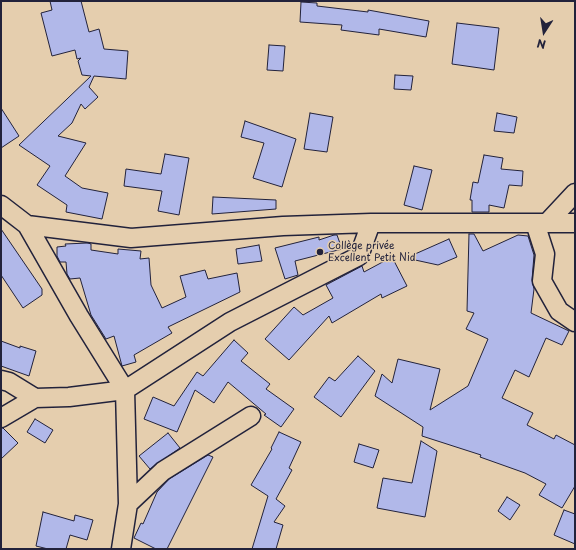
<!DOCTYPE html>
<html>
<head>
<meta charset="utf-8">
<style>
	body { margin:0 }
	#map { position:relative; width:576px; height:550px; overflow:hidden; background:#e5ceae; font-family:"Playpen Sans",sans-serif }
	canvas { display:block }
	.frame { position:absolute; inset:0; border:2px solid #22223b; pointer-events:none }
	.north { position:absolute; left:524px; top:12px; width:40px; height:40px; -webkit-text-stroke:3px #e5ceae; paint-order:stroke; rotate:192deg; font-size:11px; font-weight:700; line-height:16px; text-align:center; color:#22223b }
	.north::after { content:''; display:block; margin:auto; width:14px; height:18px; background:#22223b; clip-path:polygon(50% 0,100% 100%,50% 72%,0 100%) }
</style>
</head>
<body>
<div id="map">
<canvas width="576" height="550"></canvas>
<div class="frame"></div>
<div class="north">N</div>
</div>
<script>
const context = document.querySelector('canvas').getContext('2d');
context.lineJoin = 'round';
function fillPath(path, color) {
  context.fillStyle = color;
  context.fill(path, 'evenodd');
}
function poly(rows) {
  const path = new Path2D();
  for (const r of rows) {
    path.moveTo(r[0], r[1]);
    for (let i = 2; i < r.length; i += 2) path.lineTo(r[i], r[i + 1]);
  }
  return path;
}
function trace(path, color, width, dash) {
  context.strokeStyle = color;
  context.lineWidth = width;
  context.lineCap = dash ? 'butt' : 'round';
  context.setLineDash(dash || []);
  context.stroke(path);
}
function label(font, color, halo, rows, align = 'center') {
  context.font = font + ' "Playpen Sans",sans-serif';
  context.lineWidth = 3;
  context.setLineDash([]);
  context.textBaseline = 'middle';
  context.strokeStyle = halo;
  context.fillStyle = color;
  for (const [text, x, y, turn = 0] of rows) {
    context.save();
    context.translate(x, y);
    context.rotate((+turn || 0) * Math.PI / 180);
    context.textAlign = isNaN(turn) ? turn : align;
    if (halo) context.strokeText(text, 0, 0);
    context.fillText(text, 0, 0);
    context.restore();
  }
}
const building = poly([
	[50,1,81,1,89,32,99,29,104,49,128,51,126,79,94,76,89,87,98,97,85,109,81,104,72,123,58,136,86,143,65,176,82,188,108,193,102,219,66,212,67,205,37,185,50,166,19,145,91,76,82,75,78,61,81,58,77,59,75,50,52,56,41,13,52,10,50,1],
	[301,2,317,3,317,6,368,12,368,10,429,21,426,37,379,29,379,35,341,30,342,25,300,22,301,2],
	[457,23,499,28,494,70,452,64,457,23],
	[269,45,285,46,283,71,267,70,269,45],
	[395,75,413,76,411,90,394,89,395,75],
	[1,108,19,136,1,148,1,108],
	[310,113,333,117,327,152,304,149,310,113],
	[497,113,517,117,514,133,494,131,497,113],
	[245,121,296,139,282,187,253,178,264,143,241,137,245,121],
	[165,154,189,158,179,215,158,211,162,191,124,186,126,169,161,174,165,154],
	[484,155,503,158,501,169,523,171,522,186,509,185,504,208,489,205,489,212,472,212,472,200,470,200,473,182,478,183,484,155],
	[414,166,432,170,422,210,404,205,414,166],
	[213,197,276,200,276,209,212,214,213,197],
	[1,229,42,289,42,295,23,308,1,275,1,229],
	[469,234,474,234,483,251,518,235,528,236,534,255,532,280,534,289,531,313,569,331,562,345,546,338,529,377,515,370,502,398,533,413,527,425,554,439,556,435,575,445,575,486,562,508,539,495,546,484,525,473,480,457,481,455,422,436,423,427,375,396,382,374,392,383,398,359,440,369,430,410,468,386,488,339,466,329,474,313,467,311,469,234],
	[334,235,337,235,342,249,295,261,298,275,285,279,275,248,319,237,319,240,334,235],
	[449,239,457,257,438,265,406,258,449,239],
	[88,243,91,244,91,250,118,254,118,249,141,251,140,259,149,258,151,285,162,308,186,297,180,276,205,270,208,279,237,273,240,292,168,327,172,333,134,355,136,362,122,366,114,336,106,339,91,315,80,278,70,279,67,274,66,262,60,262,57,256,57,247,66,246,65,244,88,243],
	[259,245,262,261,238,264,236,249,259,245],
	[392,257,407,286,382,298,381,294,332,323,329,316,289,360,265,339,294,307,303,315,333,298,326,285,362,266,364,272,392,257],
	[234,340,248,353,241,361,270,384,266,389,294,409,281,427,264,415,266,414,228,382,214,403,195,390,177,432,144,419,153,397,174,406,197,372,203,376,234,340],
	[1,341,20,348,20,346,36,351,29,376,1,366,1,341],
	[358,356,375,371,341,417,314,397,329,377,335,381,358,356],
	[35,419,53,430,45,443,27,432,35,419],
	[1,428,3,428,18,443,1,459,1,428],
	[279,432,301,442,289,468,292,470,276,499,285,506,274,522,283,525,276,549,252,549,268,496,251,485,272,449,271,448,279,432],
	[168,433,180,448,150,469,139,456,168,433],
	[421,441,437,451,425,517,377,508,383,478,412,483,421,441],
	[359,444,379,450,373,468,354,462,359,444],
	[208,455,213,457,167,549,156,549,134,538,141,523,143,524,157,492,169,479,208,455],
	[507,497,520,505,510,520,498,511,507,497],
	[564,510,575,514,575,544,554,535,564,510],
	[43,512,74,521,75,515,93,520,87,540,70,535,66,549,48,549,36,546,43,512]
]);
fillPath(building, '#b1b8e9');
trace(building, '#22223b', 1);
const minor = poly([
	[1,205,27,225,79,316,125,390,128,504,121,549],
	[535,223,545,254,542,281,559,311,575,322],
	[547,223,575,193],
	[27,225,131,238,283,226,371,223,575,223],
	[1,380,9,382,35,398],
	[1,418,35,398,69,397,125,390,230,322,359,256,371,223],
	[128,504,163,471,251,416]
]);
trace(minor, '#22223b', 21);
trace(minor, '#e5ceae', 18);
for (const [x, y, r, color] of [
	[320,252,4,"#22223b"]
]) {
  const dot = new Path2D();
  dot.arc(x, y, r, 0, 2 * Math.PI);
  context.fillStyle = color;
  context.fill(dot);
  trace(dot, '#e5ceae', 1.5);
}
label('10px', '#22223b', '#e5ceae', [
	["Collège privée",328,246],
	["Excellent Petit Nid",328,258]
], 'left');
</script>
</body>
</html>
